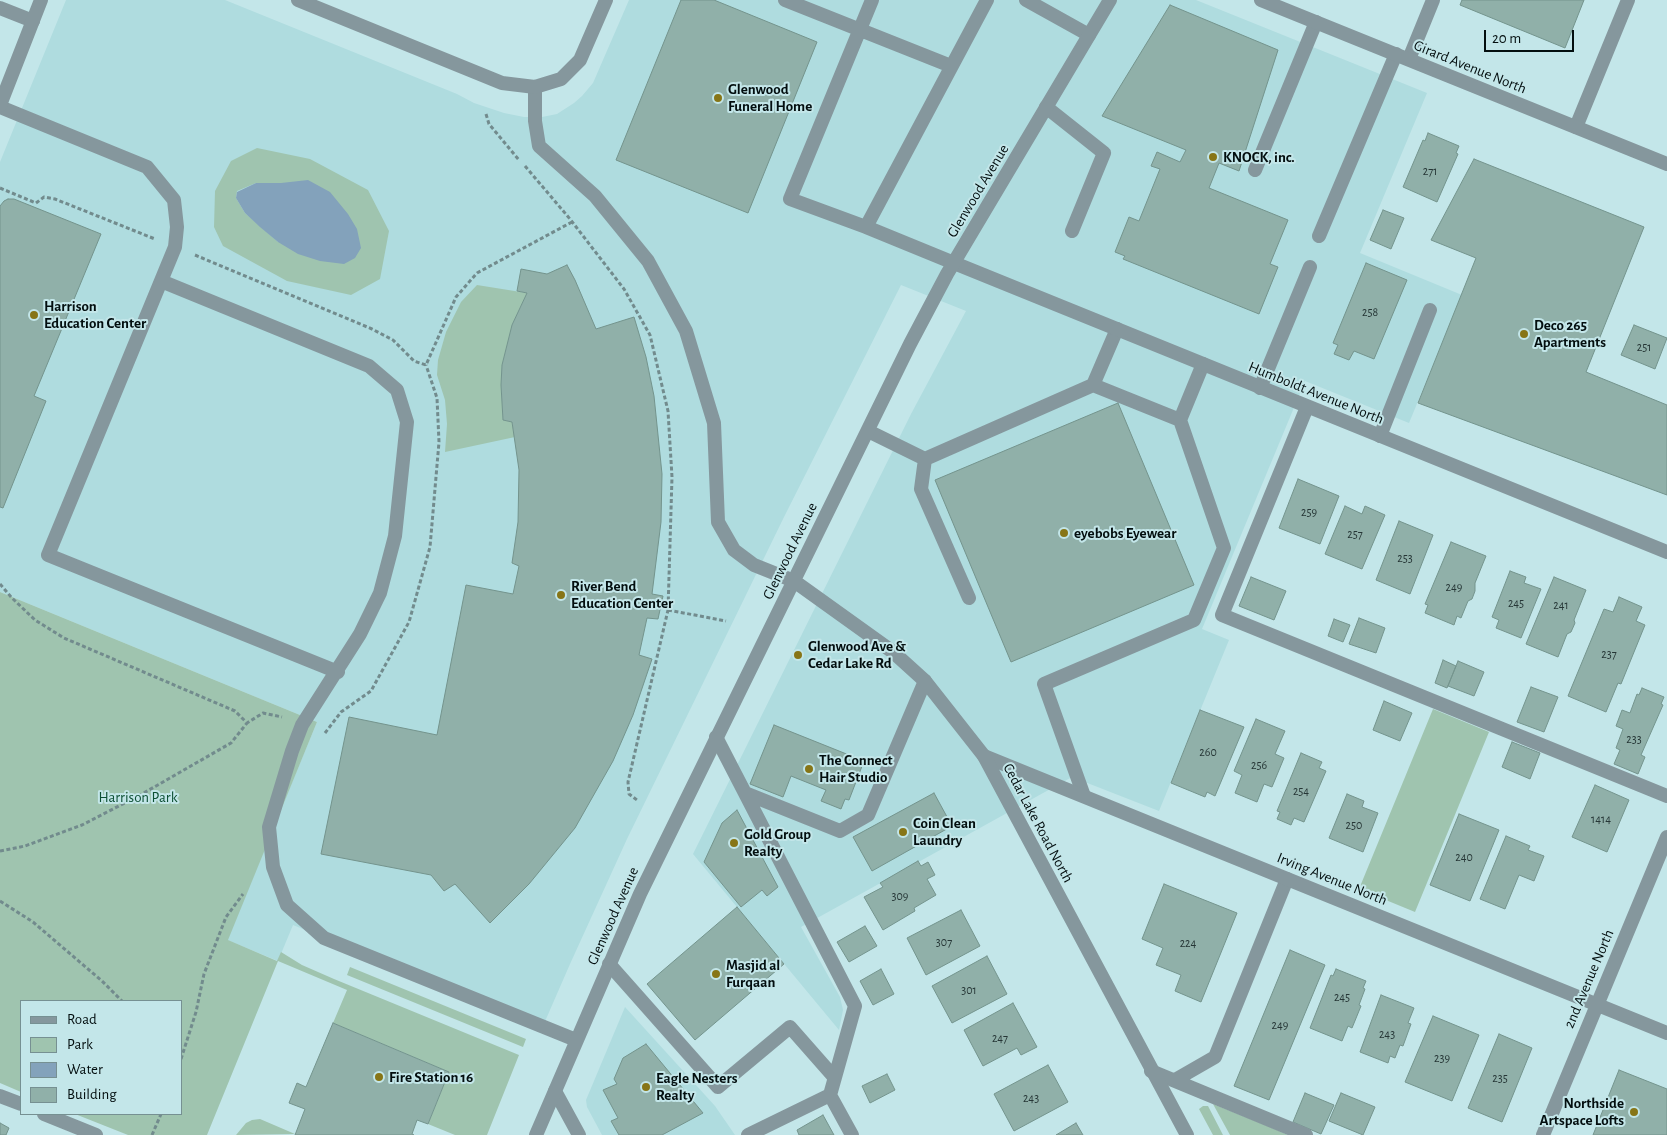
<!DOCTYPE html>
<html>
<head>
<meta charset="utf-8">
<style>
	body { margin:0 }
	#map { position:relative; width:1667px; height:1135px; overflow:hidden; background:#c3e6e9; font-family:"Alegreya Sans",sans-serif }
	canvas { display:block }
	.legend { position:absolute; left:20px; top:1000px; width:162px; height:115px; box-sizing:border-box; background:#c3e6e9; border:1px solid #769092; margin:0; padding:6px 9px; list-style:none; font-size:15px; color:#030e0f }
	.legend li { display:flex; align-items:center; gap:10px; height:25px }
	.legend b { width:25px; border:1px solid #769092 }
	.scale { position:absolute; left:1484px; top:30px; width:90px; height:22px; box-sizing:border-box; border:2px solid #030e0f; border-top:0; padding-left:6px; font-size:15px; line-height:18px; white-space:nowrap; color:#030e0f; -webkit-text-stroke:4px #c3e6e9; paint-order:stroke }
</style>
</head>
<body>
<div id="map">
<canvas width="1667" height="1135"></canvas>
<ul class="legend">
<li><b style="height:6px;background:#85979d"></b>Road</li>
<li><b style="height:14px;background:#9fc4af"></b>Park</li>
<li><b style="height:14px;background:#83a2bb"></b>Water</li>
<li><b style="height:14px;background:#90b0a9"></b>Building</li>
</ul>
<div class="scale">20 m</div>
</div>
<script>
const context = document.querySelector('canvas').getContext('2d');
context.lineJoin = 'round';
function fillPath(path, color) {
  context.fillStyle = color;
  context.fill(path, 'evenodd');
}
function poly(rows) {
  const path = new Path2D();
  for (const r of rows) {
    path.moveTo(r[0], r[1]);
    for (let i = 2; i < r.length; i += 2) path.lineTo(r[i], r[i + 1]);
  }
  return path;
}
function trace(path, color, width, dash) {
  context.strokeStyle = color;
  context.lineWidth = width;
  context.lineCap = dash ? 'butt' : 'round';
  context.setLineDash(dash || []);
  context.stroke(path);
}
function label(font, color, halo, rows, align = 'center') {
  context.font = font + ' "Alegreya Sans",sans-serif';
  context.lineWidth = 4;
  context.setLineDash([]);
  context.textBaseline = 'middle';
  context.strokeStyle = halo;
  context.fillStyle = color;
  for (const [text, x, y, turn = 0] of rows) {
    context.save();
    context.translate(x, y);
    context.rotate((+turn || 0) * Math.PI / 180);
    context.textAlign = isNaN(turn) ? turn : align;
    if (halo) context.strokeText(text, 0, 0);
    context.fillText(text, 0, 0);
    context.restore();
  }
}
fillPath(poly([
	[66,0,225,0,457,94,474,103,504,113,524,117,542,117,557,114,574,103,582,96,593,83,629,0,1196,0,1427,93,1360,253,1462,295,1409,423,1305,381,1202,629,1229,640,1159,811,1072,777,801,927,840,997,843,1010,839,1030,693,854,911,414,966,311,901,285,784,517,627,839,570,964,543,1026,293,925,278,961,227,940,317,722,0,592,0,162],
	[625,1007,715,1106,735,1135,602,1135,587,1107,586,1100]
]), '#afdcdf');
fillPath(poly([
	[257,148,310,159,368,190,389,231,380,279,351,295,287,281,223,246,214,227,215,191,231,161],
	[256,183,281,183,278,242,245,213,236,198,237,191],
	[477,285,527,293,512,325,502,365,501,385,503,420,512,422,515,437,445,452,447,424,445,400,437,375,438,360,446,332,461,302],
	[0,592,317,722,228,940,277,961,281,952,302,965,334,979,519,1055,487,1135,455,1135,428,1124,449,1072,333,1023,347,990,278,961,207,1135,128,1135,75,1114,181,1114,181,1001,21,1001,21,1092,0,1083],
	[1433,709,1489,732,1415,912,1359,889],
	[350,967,526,1039,523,1047,347,975],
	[1213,1104,1270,1127,1288,1135,1230,1135],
	[1203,1106,1208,1106,1223,1135,1213,1135,1199,1109],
	[260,1119,295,1134,236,1135,246,1123,252,1120]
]), '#9fc4af');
fillPath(poly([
	[308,180,330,192,348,214,357,229,361,248,355,258,344,264,320,261,298,254,278,242,260,227,245,213,236,198,237,192,256,183,281,183]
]), '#83a2bb');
const building = poly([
	[681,0,714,0,817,42,748,213,616,160,681,0],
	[1462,0,1584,0,1565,48,1460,5,1462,0],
	[1170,5,1278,50,1239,171,1219,163,1209,188,1288,220,1270,264,1278,267,1259,314,1123,259,1125,256,1115,252,1129,217,1139,221,1160,169,1151,166,1157,152,1180,162,1186,150,1102,116,1170,5],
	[1428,133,1459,146,1456,153,1458,154,1437,202,1403,187,1423,140,1425,141,1428,133],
	[1474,159,1644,227,1586,372,1667,405,1667,495,1418,403,1476,258,1431,240,1474,159],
	[8,199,14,199,101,234,34,396,46,401,3,508,0,507,0,206,4,201,8,199],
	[1383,210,1404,218,1391,249,1370,240,1383,210],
	[1366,263,1407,280,1374,359,1354,351,1349,360,1334,354,1338,345,1333,343,1366,263],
	[567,265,575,280,596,329,634,317,646,357,654,396,662,474,661,522,652,594,663,596,658,619,647,618,639,655,652,659,633,715,613,761,575,828,529,884,490,923,455,884,444,891,431,875,321,854,349,717,437,735,466,585,513,594,519,566,512,563,518,522,519,470,512,422,503,420,501,385,502,365,512,325,527,293,517,291,521,269,547,274,567,265],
	[1634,325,1667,338,1655,369,1621,355,1634,325],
	[1118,403,1194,585,1011,662,935,480,1118,403],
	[1298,479,1339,496,1320,544,1279,528,1298,479],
	[1345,506,1362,514,1365,506,1385,515,1362,569,1325,554,1345,506],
	[1399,521,1433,535,1410,594,1376,580,1399,521],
	[1451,542,1486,556,1475,583,1475,591,1472,599,1468,601,1461,618,1457,616,1454,625,1425,613,1428,605,1425,604,1451,542],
	[1510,571,1526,577,1524,583,1541,589,1521,638,1496,628,1499,620,1492,617,1510,571],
	[1251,577,1286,591,1274,620,1239,606,1251,577],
	[1554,577,1586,590,1574,620,1575,623,1571,632,1567,634,1558,657,1526,644,1554,577],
	[1619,597,1642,607,1636,621,1645,625,1621,684,1618,683,1606,712,1568,696,1604,609,1613,612,1619,597],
	[1359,618,1385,628,1376,653,1349,644,1359,618],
	[1334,619,1350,625,1343,642,1328,636,1334,619],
	[1443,660,1456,666,1447,688,1435,683,1443,660],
	[1458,661,1484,672,1474,696,1448,686,1458,661],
	[1531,687,1558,697,1544,732,1517,722,1531,687],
	[1642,688,1664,697,1661,704,1663,705,1641,755,1645,757,1638,774,1614,764,1620,750,1616,748,1623,729,1616,726,1622,710,1630,713,1637,694,1639,695,1642,688],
	[1384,701,1412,713,1400,741,1373,730,1384,701],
	[1200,710,1244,727,1215,796,1207,792,1205,797,1171,783,1200,710],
	[1256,719,1285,731,1275,754,1284,758,1272,787,1264,784,1257,802,1235,793,1242,775,1234,771,1256,719],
	[774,725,864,761,849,800,845,799,841,809,821,801,826,790,791,776,783,797,750,784,774,725],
	[1512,742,1540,753,1530,779,1502,767,1512,742],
	[1301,753,1322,762,1319,768,1326,771,1304,822,1294,818,1291,825,1277,819,1280,812,1277,811,1301,753],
	[1595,785,1629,800,1607,852,1572,837,1595,785],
	[934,793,952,826,872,871,853,837,934,793],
	[1347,794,1364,801,1362,807,1378,813,1363,852,1329,838,1347,794],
	[737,810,778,887,767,896,762,890,741,907,704,862,722,823,737,810],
	[1459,814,1499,830,1470,901,1430,885,1459,814],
	[1506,836,1530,846,1528,850,1544,856,1534,881,1519,875,1505,909,1480,899,1506,836],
	[918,861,921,866,928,862,935,875,927,879,936,895,914,908,915,911,883,930,864,897,883,887,880,883,918,861],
	[1164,884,1237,913,1201,1002,1175,991,1181,975,1156,965,1163,948,1142,939,1164,884],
	[737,907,784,964,695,1040,647,984,737,907],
	[961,910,980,946,926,975,907,938,961,910],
	[865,926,877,946,849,962,837,942,865,926],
	[1290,950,1325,965,1269,1100,1234,1086,1290,950],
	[987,956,1007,994,952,1023,932,986,987,956],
	[881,969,894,994,873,1005,860,981,881,969],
	[1336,969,1366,981,1363,988,1365,989,1359,1005,1361,1006,1352,1028,1348,1026,1342,1041,1310,1028,1331,975,1333,976,1336,969],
	[1381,995,1414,1008,1408,1023,1411,1024,1403,1046,1400,1045,1395,1058,1390,1056,1388,1063,1360,1052,1381,995],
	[1013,1003,1037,1047,1021,1055,1017,1048,983,1066,964,1030,1013,1003],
	[1433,1016,1479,1035,1452,1101,1405,1082,1433,1016],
	[333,1023,449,1072,428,1124,417,1120,412,1134,414,1135,295,1135,305,1109,289,1103,297,1083,306,1087,333,1023],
	[1499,1034,1532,1048,1502,1122,1468,1108,1499,1034],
	[646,1044,703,1113,662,1135,619,1135,611,1121,618,1118,603,1090,617,1084,614,1079,623,1058,646,1044],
	[1048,1065,1068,1102,1014,1131,994,1094,1048,1065],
	[1619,1070,1667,1089,1667,1135,1593,1135,1619,1070],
	[887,1074,895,1090,870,1103,862,1086,887,1074],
	[1305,1093,1334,1105,1321,1134,1293,1122,1305,1093],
	[1341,1093,1375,1107,1363,1135,1329,1121,1341,1093],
	[823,1115,834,1135,799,1135,797,1130,823,1115],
	[0,1123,9,1128,6,1135,0,1135,0,1123],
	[1076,1123,1083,1135,1056,1135,1076,1123]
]);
fillPath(building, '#90b0a9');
trace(building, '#74948d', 1);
trace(poly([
	[486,114,489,124,519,160],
	[525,166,570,219,624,289,650,335,668,411,672,477,668,610,628,782,629,794,637,800],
	[0,188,36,203,44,197,55,199,155,239],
	[195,255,372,329,393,340,414,361,426,365,456,297,477,273,572,222],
	[0,584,12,598,35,620,64,638,235,711,247,723,263,713,282,717],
	[668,610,726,621],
	[325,733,341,712,371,691,409,622,430,547,439,442,437,398,426,365],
	[0,851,25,846,82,825,142,794,231,743,247,723],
	[0,901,33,922,102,981,122,1001],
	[181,1059,196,1012,204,974,226,917,243,894],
	[152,1135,161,1114]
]), '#728b8d', 3, [4, 2.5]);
trace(poly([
	[785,0,951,66],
	[1026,0,1089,35],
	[0,8,33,21],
	[1409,59,1433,0],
	[535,87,535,121,539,146,595,196,648,261,686,331,714,423,718,522,734,550,754,565,794,581],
	[0,107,147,167,174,200,177,227,175,247,48,555,338,672],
	[1046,107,1104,153,1072,231],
	[1576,127,1628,0],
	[1255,170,1316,22],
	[866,227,790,199,872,0],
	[1319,236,1396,54],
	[954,263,866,227,987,0],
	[161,281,369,366,397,390,407,422,395,536,380,593,360,634,302,725,292,751,269,827,273,867,287,905,324,938,576,1040],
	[1093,385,1180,420,1203,364],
	[1260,388,1310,267],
	[1307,407,1222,615,1667,796],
	[868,431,925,459,1093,385,1117,329],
	[1380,436,1430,310],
	[925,459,921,489,969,598],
	[716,737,855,1006,830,1095,852,1135],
	[745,793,840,831,868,815,925,681],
	[1084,796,1044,684,1194,620,1224,548,1180,420],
	[609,964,718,1087,790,1027,834,1077],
	[1151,1071,1306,1135],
	[1175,1080,1215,1057,1287,879],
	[0,1096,21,1104],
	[44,1114,96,1135],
	[748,1135,830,1095]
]), '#85979d', 14);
trace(poly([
	[298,0,502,83,535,87,561,79,580,60,606,0],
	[1261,0,1667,164],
	[0,105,41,0],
	[954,263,1667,552],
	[984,756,1667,1033],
	[555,1091,579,1135],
	[1543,1135,1667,837]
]), '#85979d', 14);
trace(poly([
	[794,581,893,652,925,681,984,756,1187,1135],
	[536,1135,640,894,910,344,947,274,1110,0]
]), '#85979d', 14);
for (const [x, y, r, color] of [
	[718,98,5,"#877517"],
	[1213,157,5,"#877517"],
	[34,315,5,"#877517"],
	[1524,334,5,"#877517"],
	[1064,533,5,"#877517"],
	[561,595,5,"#877517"],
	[798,655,5,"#877517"],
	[809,769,5,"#877517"],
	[903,832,5,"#877517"],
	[734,843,5,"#877517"],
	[716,974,5,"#877517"],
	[379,1077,5,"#877517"],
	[646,1087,5,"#877517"],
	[1634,1112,5,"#877517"]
]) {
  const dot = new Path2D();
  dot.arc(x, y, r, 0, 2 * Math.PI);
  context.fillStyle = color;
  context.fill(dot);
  trace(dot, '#c3e6e9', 2);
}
label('12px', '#263636', null, [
	["271",1430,171],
	["258",1370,312],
	["251",1644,347],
	["259",1309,512],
	["257",1355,534],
	["253",1405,558],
	["249",1454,587],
	["245",1516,603],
	["241",1561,605],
	["237",1609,654],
	["233",1634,739],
	["260",1208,752],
	["256",1259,765],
	["254",1301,791],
	["1414",1601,819],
	["250",1354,825],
	["240",1464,857],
	["309",900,896],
	["307",944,942],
	["224",1188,943],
	["301",969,990],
	["245",1342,997],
	["249",1280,1025],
	["243",1387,1034],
	["247",1000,1038],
	["239",1442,1058],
	["235",1500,1078],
	["243",1031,1098]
]);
label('15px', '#030e0f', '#c3e6e9', [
	["Girard Avenue North",1470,67,22],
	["Glenwood Avenue",978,191,-59],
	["Humboldt Avenue North",1316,393,22],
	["Glenwood Avenue",790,551,-64],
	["Cedar Lake Road North",1038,823,62],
	["Irving Avenue North",1332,879,22],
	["Glenwood Avenue",613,916,-66],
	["2nd Avenue North",1589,979,-67]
]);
label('bold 15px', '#030e0f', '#c3e6e9', [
	["Glenwood",728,89],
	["Funeral Home",728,106],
	["KNOCK, inc.",1223,157],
	["Harrison",44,306],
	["Education Center",44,323],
	["Deco 265",1534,325],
	["Apartments",1534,342],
	["eyebobs Eyewear",1074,533],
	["River Bend",571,586],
	["Education Center",571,603],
	["Glenwood Ave &",808,646],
	["Cedar Lake Rd",808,663],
	["The Connect",819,760],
	["Hair Studio",819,777],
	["Coin Clean",913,823],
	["Laundry",913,840],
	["Gold Group",744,834],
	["Realty",744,851],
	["Masjid al",726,965],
	["Furqaan",726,982],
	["Fire Station 16",389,1077],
	["Eagle Nesters",656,1078],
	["Realty",656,1095],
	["Northside",1624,1103,"right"],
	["Artspace Lofts",1624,1120,"right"]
], 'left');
label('15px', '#0c4f33', '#c3e6e9', [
	["Harrison Park",138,797]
]);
</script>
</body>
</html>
